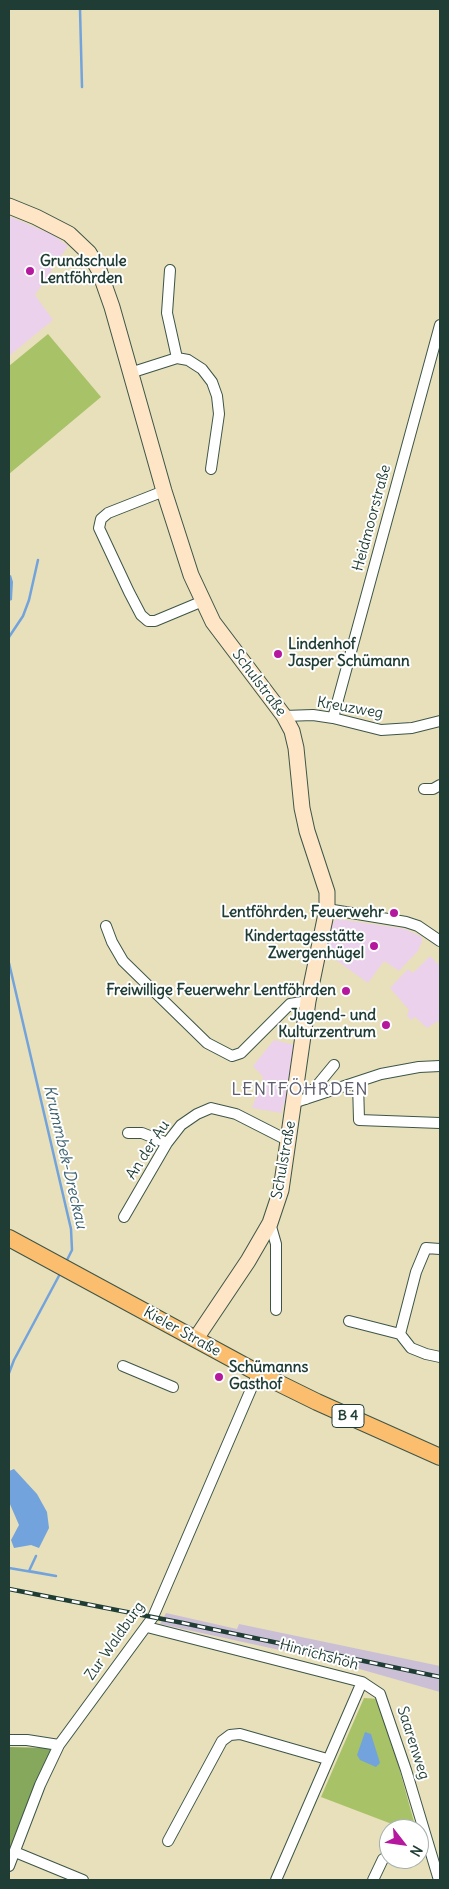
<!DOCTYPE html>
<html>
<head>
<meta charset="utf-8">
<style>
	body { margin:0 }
	#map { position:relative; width:449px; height:1889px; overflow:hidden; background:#e7e0ba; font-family:Delius,sans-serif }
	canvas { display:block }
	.frame { position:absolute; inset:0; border:10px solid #1f3d34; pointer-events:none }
	.north { position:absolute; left:379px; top:1819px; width:50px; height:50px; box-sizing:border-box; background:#fff; border:1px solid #a5b1ae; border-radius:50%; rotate:120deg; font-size:14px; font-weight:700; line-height:20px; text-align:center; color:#1f3d34 }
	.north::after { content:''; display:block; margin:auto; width:18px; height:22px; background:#b5179e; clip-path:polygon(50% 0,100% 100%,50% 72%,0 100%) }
</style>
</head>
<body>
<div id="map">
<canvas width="449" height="1889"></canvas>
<div class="frame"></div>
<div class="north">N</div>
</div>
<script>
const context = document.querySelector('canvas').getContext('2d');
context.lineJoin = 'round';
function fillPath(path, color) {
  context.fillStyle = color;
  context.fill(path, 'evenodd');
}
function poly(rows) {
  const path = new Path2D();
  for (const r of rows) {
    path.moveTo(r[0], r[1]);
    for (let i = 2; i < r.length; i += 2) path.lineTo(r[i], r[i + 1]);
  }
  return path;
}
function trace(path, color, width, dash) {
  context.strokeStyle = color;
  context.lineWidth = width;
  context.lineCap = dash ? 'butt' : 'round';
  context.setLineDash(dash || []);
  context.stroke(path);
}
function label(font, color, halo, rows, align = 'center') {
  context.font = font + ' Delius,sans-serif';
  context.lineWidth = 4;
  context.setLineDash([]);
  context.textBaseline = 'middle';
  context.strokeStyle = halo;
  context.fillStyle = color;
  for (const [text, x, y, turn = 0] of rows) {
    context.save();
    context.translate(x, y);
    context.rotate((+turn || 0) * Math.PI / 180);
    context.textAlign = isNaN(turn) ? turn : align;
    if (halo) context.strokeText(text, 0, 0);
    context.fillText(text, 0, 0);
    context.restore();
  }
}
fillPath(poly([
	[9,216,53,235,68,246,35,295,53,320,9,356],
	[338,919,405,929,422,937,422,941,418,951,399,971,384,961,368,983,326,953,333,922],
	[430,956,440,966,440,987,439,988,440,990,440,1020,427,1028,415,1017,411,1020,407,1016,409,1010,390,988,408,969,413,973],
	[274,1040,294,1045,288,1100,283,1105,282,1113,252,1108,263,1077,253,1066]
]), '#ebd1eb');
fillPath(poly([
	[166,1613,237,1629,239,1624,440,1666,440,1692,335,1662,160,1624]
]), '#cbbfd5');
fillPath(poly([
	[48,334,101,397,9,474,9,366],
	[364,1698,380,1699,416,1829,405,1829,321,1797]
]), '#a8c268');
fillPath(poly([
	[9,1747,52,1748,9,1853]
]), '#86a85c');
fillPath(poly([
	[11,575,13,582,12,600,9,601,9,576],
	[14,1469,37,1494,47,1512,49,1528,39,1548,31,1545,14,1548,11,1540,19,1525,9,1502,9,1471],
	[365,1732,371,1734,380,1763,376,1767,360,1760,357,1755]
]), '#72a3dc');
trace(poly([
	[80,9,82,87],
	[9,637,23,616,29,600,38,560],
	[9,963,71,1229,72,1250,66,1262],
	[9,1373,14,1360,61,1272],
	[9,1568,56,1576,29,1571,36,1556]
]), '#72a3dc', 2.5);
const street = poly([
	[170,270,167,313,177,358],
	[130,373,177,358,188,360,202,369,212,382,217,396,219,414,211,469],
	[164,491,108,513,101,519,99,528,129,592,141,615,148,621,155,621,203,601],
	[284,716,313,715,333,718,381,730,412,728,440,721],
	[333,718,440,325],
	[424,789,433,789,440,785],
	[327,909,406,922,418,926,440,941],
	[106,926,112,942,123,961,207,1043,232,1056,241,1053,290,1004,308,1001],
	[358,1082,359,1120,440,1123],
	[306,1099,334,1065],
	[293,1103,381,1074,419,1067,440,1066],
	[128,1133,142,1133,167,1143],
	[124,1217,167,1143,181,1125,197,1114,211,1108,236,1114,289,1141],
	[270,1223,276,1244,276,1310],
	[349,1321,400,1334,411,1348,426,1354,440,1357],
	[400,1334,416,1272,426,1248,440,1249],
	[123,1366,173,1387],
	[147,1627,362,1682,380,1694,406,1770,439,1880],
	[9,1740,27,1740,59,1745],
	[168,1841,222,1741,230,1735,240,1734,327,1759],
	[15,1852,83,1880],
	[9,1866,40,1785,59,1745,153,1617,258,1373],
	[276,1880,362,1682],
	[373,1880,383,1859,389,1856]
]);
const secondary = poly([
	[9,206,36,217,69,234,89,253,99,270,112,307,164,491,191,575,213,622,284,716,292,731,296,748,302,808,307,831,327,892,327,909,308,1001,281,1190,270,1223,248,1261,199,1334,198,1340]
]);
const primary = poly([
	[9,1238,258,1373,317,1402,440,1457]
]);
trace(street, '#3d5548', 12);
trace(secondary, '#3d5548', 17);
trace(primary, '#3d5548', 18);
trace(street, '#fff', 10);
trace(secondary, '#fde5c5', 15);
trace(primary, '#fabe6e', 16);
const rail = poly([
	[9,1589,183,1623,440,1677]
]);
trace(rail, '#1f3d34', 4.5);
trace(rail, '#fff', 2.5, [8]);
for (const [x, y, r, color] of [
	[30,271,5,"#b5179e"],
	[278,654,5,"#b5179e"],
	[394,913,5,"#b5179e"],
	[374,946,5,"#b5179e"],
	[346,991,5,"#b5179e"],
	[386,1025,5,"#b5179e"],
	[219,1377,5,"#b5179e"]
]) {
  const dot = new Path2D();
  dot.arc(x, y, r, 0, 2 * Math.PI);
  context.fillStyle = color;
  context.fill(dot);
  trace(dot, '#fff', 2);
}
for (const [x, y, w] of [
	[348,1416,32]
]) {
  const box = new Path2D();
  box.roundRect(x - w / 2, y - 11.5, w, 23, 4);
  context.fillStyle = '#fff';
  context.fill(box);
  trace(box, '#1f3d34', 1);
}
label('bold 14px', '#1f3d34', null, [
	["B 4",348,1416]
]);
label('bold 15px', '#1f3d34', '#fff', [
	["Grundschule",40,262,"left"],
	["Lentföhrden",40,279,"left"],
	["Lindenhof",288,645,"left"],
	["Jasper Schümann",288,662,"left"],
	["Lentföhrden, Feuerwehr",384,913],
	["Kindertagesstätte",364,937],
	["Zwergenhügel",364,954],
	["Freiwillige Feuerwehr Lentföhrden",336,991],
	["Jugend- und",376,1016],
	["Kulturzentrum",376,1033],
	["Schümanns",229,1368,"left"],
	["Gasthof",229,1385,"left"]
], 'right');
label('15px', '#1f3d34', '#fff', [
	["Heidmoorstraße",372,518,-75],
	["Schulstraße",259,683,53],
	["Kreuzweg",350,708,10],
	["An der Au",148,1150,-57],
	["Schulstraße",284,1160,-80],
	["Kieler Straße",182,1332,29],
	["Zur Waldburg",115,1641,-55],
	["Hinrichshöh",319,1655,15],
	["Saarenweg",413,1743,72]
]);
label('italic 16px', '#3c616f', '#fff', [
	["Krummbek-Dreckau",65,1157,77]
]);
context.letterSpacing = '1px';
label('18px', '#5c5d6c', '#fff', [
	["LENTFÖHRDEN",300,1090]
]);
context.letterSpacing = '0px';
</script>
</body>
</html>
